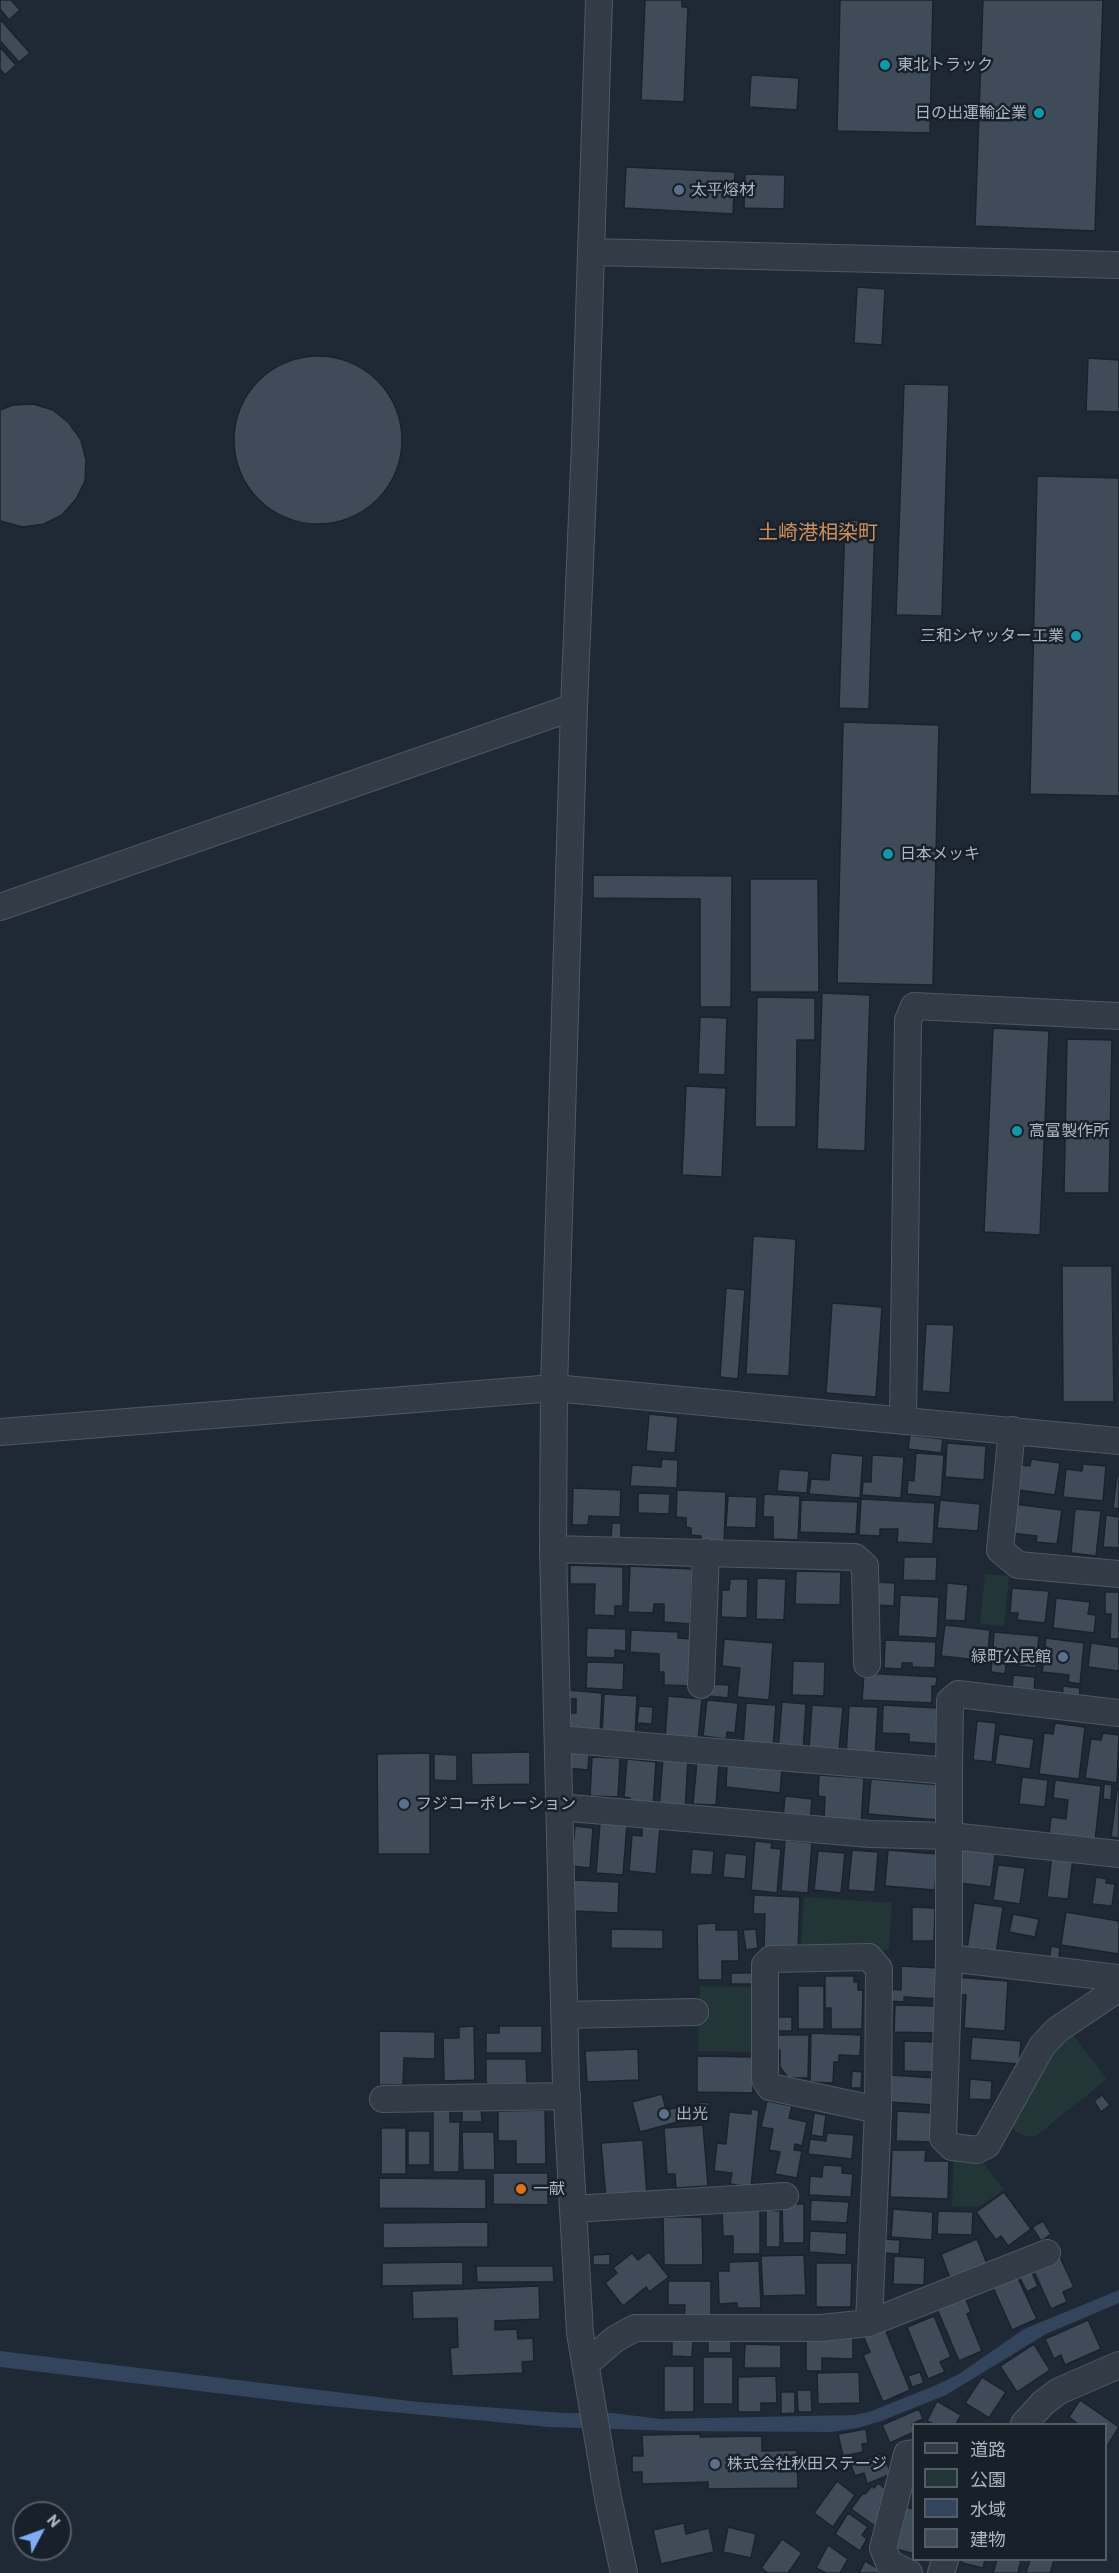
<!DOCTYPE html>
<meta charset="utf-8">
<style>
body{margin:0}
#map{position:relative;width:1119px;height:2573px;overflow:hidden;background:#1f2935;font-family:Barlow,"Noto Sans JP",sans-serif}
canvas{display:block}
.legend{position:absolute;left:912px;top:2423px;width:195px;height:138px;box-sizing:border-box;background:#18202a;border:2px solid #545c67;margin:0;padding:8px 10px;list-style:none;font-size:18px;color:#adb5c3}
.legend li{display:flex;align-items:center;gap:12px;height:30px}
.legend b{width:30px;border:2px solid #545c67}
.north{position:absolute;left:12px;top:2501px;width:60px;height:60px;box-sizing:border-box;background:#18202a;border:2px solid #545c67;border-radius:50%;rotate:49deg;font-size:16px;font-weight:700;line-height:24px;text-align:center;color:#adb5c3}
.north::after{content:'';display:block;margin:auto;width:21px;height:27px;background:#7fadf5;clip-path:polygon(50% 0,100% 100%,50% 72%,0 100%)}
</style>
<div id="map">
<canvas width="1119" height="2573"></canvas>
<ul class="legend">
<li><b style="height:8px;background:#333b46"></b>道路</li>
<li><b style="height:16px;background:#223637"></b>公園</li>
<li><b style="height:16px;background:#33445d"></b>水域</li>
<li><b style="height:16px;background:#404b5a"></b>建物</li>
</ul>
<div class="north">N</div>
</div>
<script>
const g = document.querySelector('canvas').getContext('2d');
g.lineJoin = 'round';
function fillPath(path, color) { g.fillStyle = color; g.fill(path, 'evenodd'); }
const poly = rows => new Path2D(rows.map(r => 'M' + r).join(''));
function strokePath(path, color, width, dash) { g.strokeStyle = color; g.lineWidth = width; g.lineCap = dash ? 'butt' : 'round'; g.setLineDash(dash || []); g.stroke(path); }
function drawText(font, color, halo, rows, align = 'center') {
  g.font = font + ' Barlow,"Noto Sans JP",sans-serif'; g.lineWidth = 5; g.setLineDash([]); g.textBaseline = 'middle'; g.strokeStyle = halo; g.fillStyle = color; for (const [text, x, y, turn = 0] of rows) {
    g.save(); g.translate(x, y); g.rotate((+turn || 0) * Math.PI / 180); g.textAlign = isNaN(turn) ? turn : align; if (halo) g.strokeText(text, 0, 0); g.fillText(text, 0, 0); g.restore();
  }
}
const green = poly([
 [985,1574,1009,1576,1004,1626,980,1624],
 [804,1897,892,1903,889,1950,801,1945],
 [700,1986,755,1987,753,2052,698,2051],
 [1070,2031,1107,2079,1036,2136,1026,2136,1016,2132,1010,2121,1054,2043],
 [954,2153,980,2159,1004,2190,979,2207,952,2206]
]);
const water = poly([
 [1119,2290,1119,2303,1046,2334,946,2395,881,2421,858,2428,831,2432,677,2431,549,2427,307,2404,0,2367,0,2351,418,2402,564,2413,612,2413,661,2419,854,2415,869,2412,934,2386,959,2374,1024,2329]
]);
const building = poly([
 [0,0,11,0,20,10,9,20,0,9,0,0],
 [645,0,682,0,682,7,688,7,684,102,641,100,645,0],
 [840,0,933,0,930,133,837,131,840,0],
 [983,0,1103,0,1095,231,975,226,983,0],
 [0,19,30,53,19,62,0,41,0,19],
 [0,47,16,65,5,75,0,69,0,47],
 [751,75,799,78,797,110,749,107,751,75],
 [626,167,735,172,733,214,624,208,626,167],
 [745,174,785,175,784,209,744,208,745,174],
 [857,287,885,289,882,345,854,343,857,287],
 '234 440a84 84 0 1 1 168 0a84 84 0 1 1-168 0Z',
 [1088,358,1119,360,1119,412,1086,411,1088,358],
 [904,384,949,385,942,616,896,615,904,384],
 [33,404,53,410,69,423,81,440,86,460,85,481,76,499,62,515,44,524,23,527,0,521,0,410,13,405,33,404],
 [1037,476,1119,478,1119,796,1030,794,1037,476],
 [845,520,875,521,869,709,839,708,845,520],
 [843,722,939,725,933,985,837,983,843,722],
 [593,875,732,876,731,1007,700,1007,700,899,593,898,593,875],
 [750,879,818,879,819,992,750,992,750,879],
 [822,993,870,995,865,1151,817,1149,822,993],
 [757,997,815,998,815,1040,797,1040,796,1127,755,1127,757,997],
 [700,1017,727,1018,725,1075,698,1074,700,1017],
 [993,1028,1049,1031,1040,1235,984,1232,993,1028],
 [1067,1039,1112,1040,1109,1193,1064,1193,1067,1039],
 [686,1086,726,1088,722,1177,682,1175,686,1086],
 [753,1236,796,1239,789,1376,746,1374,753,1236],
 [1062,1266,1112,1266,1114,1402,1063,1402,1062,1266],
 [726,1288,745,1290,738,1379,720,1377,726,1288],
 [832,1303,882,1307,876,1397,826,1393,832,1303],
 [926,1324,954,1325,950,1393,922,1391,926,1324],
 [649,1414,678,1417,675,1453,646,1451,649,1414],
 [910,1435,943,1439,941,1453,908,1449,910,1435],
 [947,1443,986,1446,984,1480,945,1477,947,1443],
 [831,1453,863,1456,860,1498,809,1494,811,1479,829,1480,831,1453],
 [916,1453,944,1455,941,1497,907,1494,908,1480,914,1481,916,1453],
 [872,1455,904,1457,901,1498,862,1495,863,1482,871,1482,872,1455],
 [662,1459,678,1460,677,1488,630,1486,632,1465,661,1467,662,1459],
 [1031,1459,1060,1463,1055,1495,1018,1490,1021,1465,1030,1466,1031,1459],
 [1083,1464,1106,1466,1103,1501,1063,1497,1066,1469,1082,1471,1083,1464],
 [779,1469,809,1471,807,1493,777,1491,779,1469],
 [1117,1475,1119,1476,1119,1509,1113,1508,1117,1475],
 [573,1488,621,1490,620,1517,589,1516,588,1525,572,1525,573,1488],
 [677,1490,726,1492,724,1543,701,1542,701,1536,691,1535,691,1528,686,1527,686,1518,676,1517,677,1490],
 [638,1493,670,1494,669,1514,638,1513,638,1493],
 [764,1494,800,1496,798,1540,773,1539,773,1517,763,1517,764,1494],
 [728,1496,757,1497,756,1528,726,1527,728,1496],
 [861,1499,935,1503,933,1544,897,1542,898,1529,880,1529,880,1536,859,1535,861,1499],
 [801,1500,858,1502,856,1534,800,1532,801,1500],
 [940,1500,980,1504,978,1531,937,1528,940,1500],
 [1014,1504,1062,1510,1057,1544,1036,1542,1037,1536,1010,1533,1014,1504],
 [1075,1509,1101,1511,1096,1556,1071,1553,1075,1509],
 [1106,1515,1119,1517,1119,1548,1103,1547,1106,1515],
 [612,1523,621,1523,621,1539,611,1538,612,1523],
 [904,1557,937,1557,936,1581,903,1580,904,1557],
 [570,1565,623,1567,623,1606,615,1606,615,1616,594,1615,595,1584,570,1584,570,1565],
 [630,1566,692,1569,690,1624,664,1622,664,1604,654,1604,653,1613,628,1612,630,1566],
 [796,1571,841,1572,840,1605,795,1604,796,1571],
 [757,1578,786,1579,784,1620,756,1619,757,1578],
 [730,1579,748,1579,747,1618,721,1617,722,1590,729,1590,730,1579],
 [873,1582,895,1583,894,1606,872,1605,873,1582],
 [947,1583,968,1585,965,1621,945,1620,947,1583],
 [1012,1588,1049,1591,1045,1623,1017,1620,1018,1613,1010,1613,1012,1588],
 [1105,1592,1119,1592,1119,1639,1110,1639,1111,1614,1105,1614,1105,1592],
 [900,1595,939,1597,937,1638,898,1636,900,1595],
 [1056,1598,1090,1602,1088,1614,1096,1615,1094,1633,1053,1628,1056,1598],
 [945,1625,990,1630,987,1661,941,1656,945,1625],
 [587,1628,626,1629,626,1651,615,1650,615,1658,586,1657,587,1628],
 [631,1630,678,1632,678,1638,694,1639,692,1686,664,1685,664,1672,659,1672,659,1654,630,1652,631,1630],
 [994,1632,1039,1636,1036,1668,1006,1665,1005,1674,991,1672,994,1632],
 [1046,1638,1084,1643,1080,1684,1068,1682,1069,1675,1042,1672,1046,1638],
 [724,1639,773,1643,769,1700,737,1697,740,1668,722,1666,724,1639],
 [885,1640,936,1642,935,1668,912,1667,912,1663,902,1663,902,1669,884,1668,885,1640],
 [1091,1643,1119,1647,1119,1671,1088,1667,1091,1643],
 [793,1661,825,1662,824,1696,792,1695,793,1661],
 [587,1662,624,1663,623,1690,586,1688,587,1662],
 [864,1673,937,1677,936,1686,932,1686,932,1703,862,1700,864,1673],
 [1013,1675,1035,1677,1034,1694,1012,1692,1013,1675],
 [710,1684,729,1685,728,1698,709,1696,710,1684],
 [1063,1686,1080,1688,1079,1701,1062,1700,1063,1686],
 [567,1690,602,1693,600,1734,567,1733,568,1713,576,1713,576,1699,566,1698,567,1690],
 [604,1694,637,1696,635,1737,602,1735,604,1694],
 [668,1696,702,1699,698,1741,665,1738,668,1696],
 [707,1700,738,1703,735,1733,727,1732,726,1739,703,1736,707,1700],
 [782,1702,806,1704,803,1753,778,1751,782,1702],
 [746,1703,776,1705,773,1750,743,1748,746,1703],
 [812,1705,843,1707,839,1750,809,1748,812,1705],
 [883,1705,939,1708,938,1744,909,1742,909,1734,882,1733,883,1705],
 [639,1706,653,1707,652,1724,637,1723,639,1706],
 [849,1706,878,1707,875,1758,846,1756,849,1706],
 [977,1721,996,1723,992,1762,973,1760,977,1721],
 [1055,1723,1085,1727,1079,1779,1039,1774,1044,1733,1053,1734,1055,1723],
 [1103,1733,1119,1735,1117,1783,1085,1778,1091,1739,1101,1740,1103,1733],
 [999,1734,1034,1739,1030,1769,995,1764,999,1734],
 [530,1752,530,1784,472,1785,471,1753,530,1752],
 [568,1752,589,1753,588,1770,567,1768,568,1752],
 [430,1753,430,1854,378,1854,377,1754,430,1753],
 [434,1754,457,1755,457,1781,434,1780,434,1754],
 [592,1757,620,1758,618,1797,590,1796,592,1757],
 [663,1758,688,1760,685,1811,659,1809,663,1758],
 [627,1759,656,1762,653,1806,629,1804,630,1798,624,1797,627,1759],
 [697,1761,719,1763,716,1805,693,1804,697,1761],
 [727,1765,782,1770,780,1793,726,1787,727,1765],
 [819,1775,864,1778,861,1826,824,1819,825,1797,818,1796,819,1775],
 [1022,1777,1048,1780,1045,1807,1019,1804,1022,1777],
 [871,1779,940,1785,937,1820,868,1814,871,1779],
 [1055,1780,1101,1786,1095,1841,1049,1835,1051,1817,1066,1819,1068,1800,1053,1798,1055,1780],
 [1104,1784,1112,1785,1111,1800,1103,1799,1104,1784],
 [1117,1789,1119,1789,1119,1838,1111,1837,1117,1789],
 [785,1796,812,1799,810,1822,783,1819,785,1796],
 [600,1823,627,1825,623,1875,596,1873,600,1823],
 [642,1825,660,1826,656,1874,629,1871,632,1835,642,1836,642,1825],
 [575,1826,593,1828,590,1868,571,1866,575,1826],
 [785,1840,812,1843,808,1893,781,1891,785,1840],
 [755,1841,772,1843,771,1848,781,1849,777,1893,751,1890,755,1841],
 [963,1846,996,1849,991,1887,959,1883,963,1846],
 [692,1849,714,1851,712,1875,690,1874,692,1849],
 [852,1850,878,1852,875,1892,848,1890,852,1850],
 [888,1850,937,1854,935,1890,885,1886,888,1850],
 [818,1851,845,1853,841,1893,814,1890,818,1851],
 [725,1853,747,1855,745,1879,723,1877,725,1853],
 [1052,1855,1073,1858,1068,1899,1047,1897,1052,1855],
 [998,1865,1025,1868,1020,1904,993,1900,998,1865],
 [1096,1877,1107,1879,1106,1883,1115,1884,1112,1906,1092,1904,1096,1877],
 [574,1880,619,1882,618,1913,572,1911,574,1880],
 [754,1895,800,1897,798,1949,764,1948,765,1914,753,1914,754,1895],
 [974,1903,1003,1907,996,1954,967,1949,974,1903],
 [912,1907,935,1908,934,1941,912,1941,912,1907],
 [1066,1912,1119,1921,1119,1954,1061,1945,1066,1912],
 [1013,1914,1039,1919,1035,1937,1009,1932,1013,1914],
 [716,1923,716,1930,738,1930,739,1961,722,1961,722,1980,698,1980,697,1924,716,1923],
 [611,1929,663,1930,663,1949,611,1948,611,1929],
 [756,1929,758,1948,746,1950,743,1930,756,1929],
 [1051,1946,1060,1948,1058,1964,1049,1963,1051,1946],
 [901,1966,938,1968,938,1999,904,1997,904,2002,889,2001,889,1989,901,1990,901,1966],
 [731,1973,755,1973,755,1984,731,1984,731,1973],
 [825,1976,854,1976,854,1982,858,1982,858,1990,863,1990,862,2029,831,2029,831,2008,825,2008,825,1976],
 [955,1977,1008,1981,1005,2031,964,2028,966,1995,954,1994,955,1977],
 [798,1986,824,1986,824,2029,798,2029,798,1986],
 [895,2005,936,2006,936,2033,894,2032,895,2005],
 [773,2017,792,2017,792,2031,773,2031,773,2017],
 [474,2026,475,2080,444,2081,443,2038,459,2038,459,2027,474,2026],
 [499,2026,542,2026,542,2053,486,2053,486,2033,499,2033,499,2026],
 [379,2031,435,2032,435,2059,404,2058,403,2085,379,2085,379,2031],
 [811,2033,861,2035,860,2056,839,2055,839,2062,834,2062,833,2083,810,2082,811,2033],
 [772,2035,809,2035,808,2078,788,2078,780,2067,780,2050,772,2050,772,2035],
 [972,2037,1021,2041,1019,2064,970,2060,972,2037],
 [904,2041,935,2042,934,2072,904,2071,904,2041],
 [638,2049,639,2080,587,2082,585,2051,638,2049],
 [697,2056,753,2057,753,2093,697,2092,697,2056],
 [486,2059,526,2059,527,2084,486,2084,486,2059],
 [852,2071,862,2072,861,2088,851,2088,852,2071],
 [891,2075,936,2078,935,2105,889,2102,891,2075],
 [970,2079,992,2081,991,2100,969,2099,970,2079],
 [662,2094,666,2110,690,2104,693,2118,640,2132,632,2102,662,2094],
 [1102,2095,1110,2105,1101,2112,1094,2101,1102,2095],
 [767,2101,792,2106,789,2118,807,2122,802,2146,795,2144,794,2150,802,2151,797,2178,775,2174,780,2152,769,2150,773,2129,761,2127,767,2101],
 [698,2102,709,2103,709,2118,697,2117,698,2102],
 [462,2109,481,2109,482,2122,462,2122,462,2109],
 [751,2109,759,2110,751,2187,730,2184,732,2173,714,2171,717,2143,726,2144,729,2112,751,2114,751,2109],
 [433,2110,450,2110,450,2122,460,2122,459,2172,433,2172,433,2110],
 [545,2110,546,2164,516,2164,516,2141,498,2141,498,2111,545,2110],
 [897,2111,934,2113,933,2142,896,2141,897,2111],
 [814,2113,826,2115,823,2137,811,2135,814,2113],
 [703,2125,708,2186,676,2188,675,2174,667,2174,664,2128,703,2125],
 [381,2128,406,2128,406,2174,381,2174,381,2128],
 [408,2131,430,2131,430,2165,408,2165,408,2131],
 [462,2132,494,2132,495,2170,463,2170,462,2132],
 [827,2133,854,2135,852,2159,808,2154,810,2139,826,2141,827,2133],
 [643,2140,647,2196,606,2199,601,2143,643,2140],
 [892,2150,926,2150,925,2161,949,2161,948,2199,890,2197,892,2150],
 [823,2165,842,2166,842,2173,853,2174,851,2197,809,2195,810,2176,822,2177,823,2165],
 [493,2173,548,2173,548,2205,493,2204,493,2173],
 [379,2178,486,2179,486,2209,379,2208,379,2178],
 [1004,2192,1031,2229,1008,2246,1001,2236,996,2240,976,2212,1004,2192],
 [811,2200,849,2202,847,2223,810,2221,811,2200],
 [782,2204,804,2204,804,2243,783,2243,782,2204],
 [893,2209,933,2212,932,2240,891,2237,893,2209],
 [760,2210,760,2254,733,2254,733,2236,723,2236,722,2211,760,2210],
 [766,2210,780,2211,780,2247,766,2247,766,2210],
 [938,2211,973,2212,972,2235,937,2234,938,2211],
 [663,2217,702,2217,703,2265,664,2265,663,2217],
 [1043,2221,1051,2234,1041,2241,1032,2227,1043,2221],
 [488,2222,488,2247,383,2248,383,2223,488,2222],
 [810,2231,847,2233,846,2255,809,2252,810,2231],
 [883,2239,900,2240,899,2254,882,2253,883,2239],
 [977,2239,988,2266,951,2281,941,2254,977,2239],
 [649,2252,669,2277,649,2292,646,2287,623,2306,605,2283,617,2273,613,2268,632,2253,638,2260,649,2252],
 [610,2254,610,2265,593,2265,593,2255,610,2254],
 [804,2255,806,2295,763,2296,761,2256,804,2255],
 [1059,2255,1074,2287,1063,2292,1067,2302,1051,2309,1032,2267,1059,2255],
 [894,2256,925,2258,924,2285,893,2284,894,2256],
 [759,2261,761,2308,737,2308,737,2303,719,2304,718,2271,729,2271,729,2262,759,2261],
 [463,2262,463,2285,382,2286,382,2263,463,2262],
 [816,2263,852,2263,851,2307,816,2307,816,2263],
 [476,2266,553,2266,554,2282,477,2282,476,2266],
 [1030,2268,1038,2286,1027,2292,1018,2274,1030,2268],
 [1016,2274,1037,2319,1012,2330,992,2285,1016,2274],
 [668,2281,711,2281,711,2318,684,2319,685,2305,668,2305,668,2281],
 [539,2286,540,2319,495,2321,495,2330,517,2329,518,2339,533,2338,534,2361,522,2362,523,2373,452,2376,450,2348,458,2347,457,2318,413,2319,412,2291,539,2286],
 [965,2297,971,2312,967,2314,982,2351,959,2361,937,2309,965,2297],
 [934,2316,951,2357,940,2362,945,2372,928,2379,907,2327,934,2316],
 [1088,2320,1101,2349,1065,2365,1061,2355,1054,2359,1045,2339,1088,2320],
 [883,2324,910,2390,883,2402,863,2355,870,2352,862,2333,883,2324],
 [708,2332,731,2332,731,2353,708,2353,708,2332],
 [806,2335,853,2335,853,2359,822,2358,822,2371,806,2371,806,2335],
 [672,2338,693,2339,692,2357,672,2356,672,2338],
 [745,2344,781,2345,781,2368,744,2368,745,2344],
 [1034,2344,1050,2370,1017,2392,1000,2366,1034,2344],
 [703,2357,733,2357,733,2404,703,2404,703,2357],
 [664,2366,694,2366,694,2412,664,2412,664,2366],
 [859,2372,860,2403,818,2404,817,2373,859,2372],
 [920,2372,924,2383,912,2387,908,2376,920,2372],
 [776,2376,777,2403,761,2403,761,2412,738,2412,738,2377,776,2376],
 [982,2377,1006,2392,989,2418,965,2403,982,2377],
 [797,2390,811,2390,812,2412,798,2412,797,2390],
 [781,2392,795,2392,795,2413,781,2414,781,2392],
 [1080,2400,1119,2427,1106,2448,1106,2424,1078,2424,1069,2417,1080,2400],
 [937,2401,961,2415,956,2424,934,2424,927,2421,937,2401],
 [919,2409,923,2419,912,2424,914,2432,890,2443,882,2425,919,2409],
 [866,2429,868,2443,862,2444,863,2452,843,2456,838,2434,866,2429],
 [700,2434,700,2437,762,2436,762,2451,797,2450,798,2488,708,2489,708,2482,642,2484,642,2472,632,2472,632,2456,643,2456,642,2435,700,2434],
 [883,2453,891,2474,867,2484,864,2473,855,2476,851,2465,883,2453],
 [837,2481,855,2495,833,2527,814,2513,837,2481],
 [878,2483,889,2492,880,2505,887,2510,875,2526,851,2509,863,2493,865,2494,872,2486,874,2488,878,2483],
 [901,2506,914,2509,914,2554,889,2547,901,2506],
 [848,2513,868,2527,862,2535,867,2539,860,2551,835,2534,848,2513],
 [684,2523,686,2534,709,2528,714,2552,661,2564,653,2530,684,2523],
 [728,2527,756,2534,751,2558,723,2552,728,2527],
 [782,2539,802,2553,788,2573,768,2573,761,2568,782,2539],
 [828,2545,848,2559,840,2573,826,2573,816,2568,828,2545],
 [962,2560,985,2560,983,2568,962,2563,962,2560],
 [997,2560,1021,2560,1018,2573,993,2573,997,2560],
 [1030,2560,1054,2560,1050,2573,1026,2573,1030,2560],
 [865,2561,879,2569,878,2571,882,2573,859,2573,865,2561]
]);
const minor = poly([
 [599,0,585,443,574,707,554,1388,553,1549,566,2085,580,2333,608,2498,624,2573],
 [592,252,1119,265],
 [0,907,574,707],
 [903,1421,908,1020,914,1006,1119,1016],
 [1012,1430,1000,1550,1018,1565,1119,1574],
 [0,1432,554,1388,1119,1441],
 [553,1549,855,1557,865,1566,867,1664],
 [701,1685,706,1552],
 [558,1739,949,1771,949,1958,943,2138,952,2147,977,2150,987,2145,1042,2046,1057,2030,1119,1988],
 [949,1771,950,1701,958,1694,1119,1713],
 [559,1807,870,1834,951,1836,1119,1854],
 [949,1958,1119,1978],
 [565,2015,695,2012],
 [383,2099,567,2096],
 [573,2209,785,2196],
 [869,2323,1047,2253],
 [586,2364,615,2339,635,2328,821,2328,869,2323,878,2110,879,1969,869,1957,771,1959,765,1965,765,2079,770,2087,878,2110],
 [1024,2424,1043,2403,1059,2391,1119,2365],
 [909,2573,889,2563,883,2548,907,2454,914,2453],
 [941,2573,945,2560]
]);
const markers = [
 [885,65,6,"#0f9aa8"],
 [1039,113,6,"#0f9aa8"],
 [679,190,6,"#5c6f8a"],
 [1076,636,6,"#0f9aa8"],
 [888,854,6,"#0f9aa8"],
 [1017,1131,6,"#0f9aa8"],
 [1063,1657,6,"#5c6f8a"],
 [404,1804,6,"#5c6f8a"],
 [664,2114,6,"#5c6f8a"],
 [521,2189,6,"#e8710a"],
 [715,2464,6,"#5c6f8a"]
];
const poiNames = [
 ["東北トラック",897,65],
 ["日の出運輸企業",1027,113,"right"],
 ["太平熔材",691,190],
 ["三和シヤッター工業",1064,636,"right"],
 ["日本メッキ",900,854],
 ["高富製作所",1029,1131],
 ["緑町公民館",1051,1657,"right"],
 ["フジコーポレーション",416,1804],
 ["出光",676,2114],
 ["一献",533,2189],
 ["株式会社秋田ステージ",727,2464]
];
const quarterNames = [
 ["土崎港相染町",818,532]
];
fillPath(green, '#223637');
fillPath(water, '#33445d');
fillPath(building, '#404b5a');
strokePath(building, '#1a222c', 1.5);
strokePath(minor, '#505864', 28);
strokePath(minor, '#333b46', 26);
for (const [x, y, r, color] of markers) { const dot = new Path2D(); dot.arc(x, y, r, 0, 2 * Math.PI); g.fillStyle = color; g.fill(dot); strokePath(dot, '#18202a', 2); }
drawText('16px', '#adb5c3', '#18202a', poiNames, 'left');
drawText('20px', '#d08e5b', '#18202a', quarterNames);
</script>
